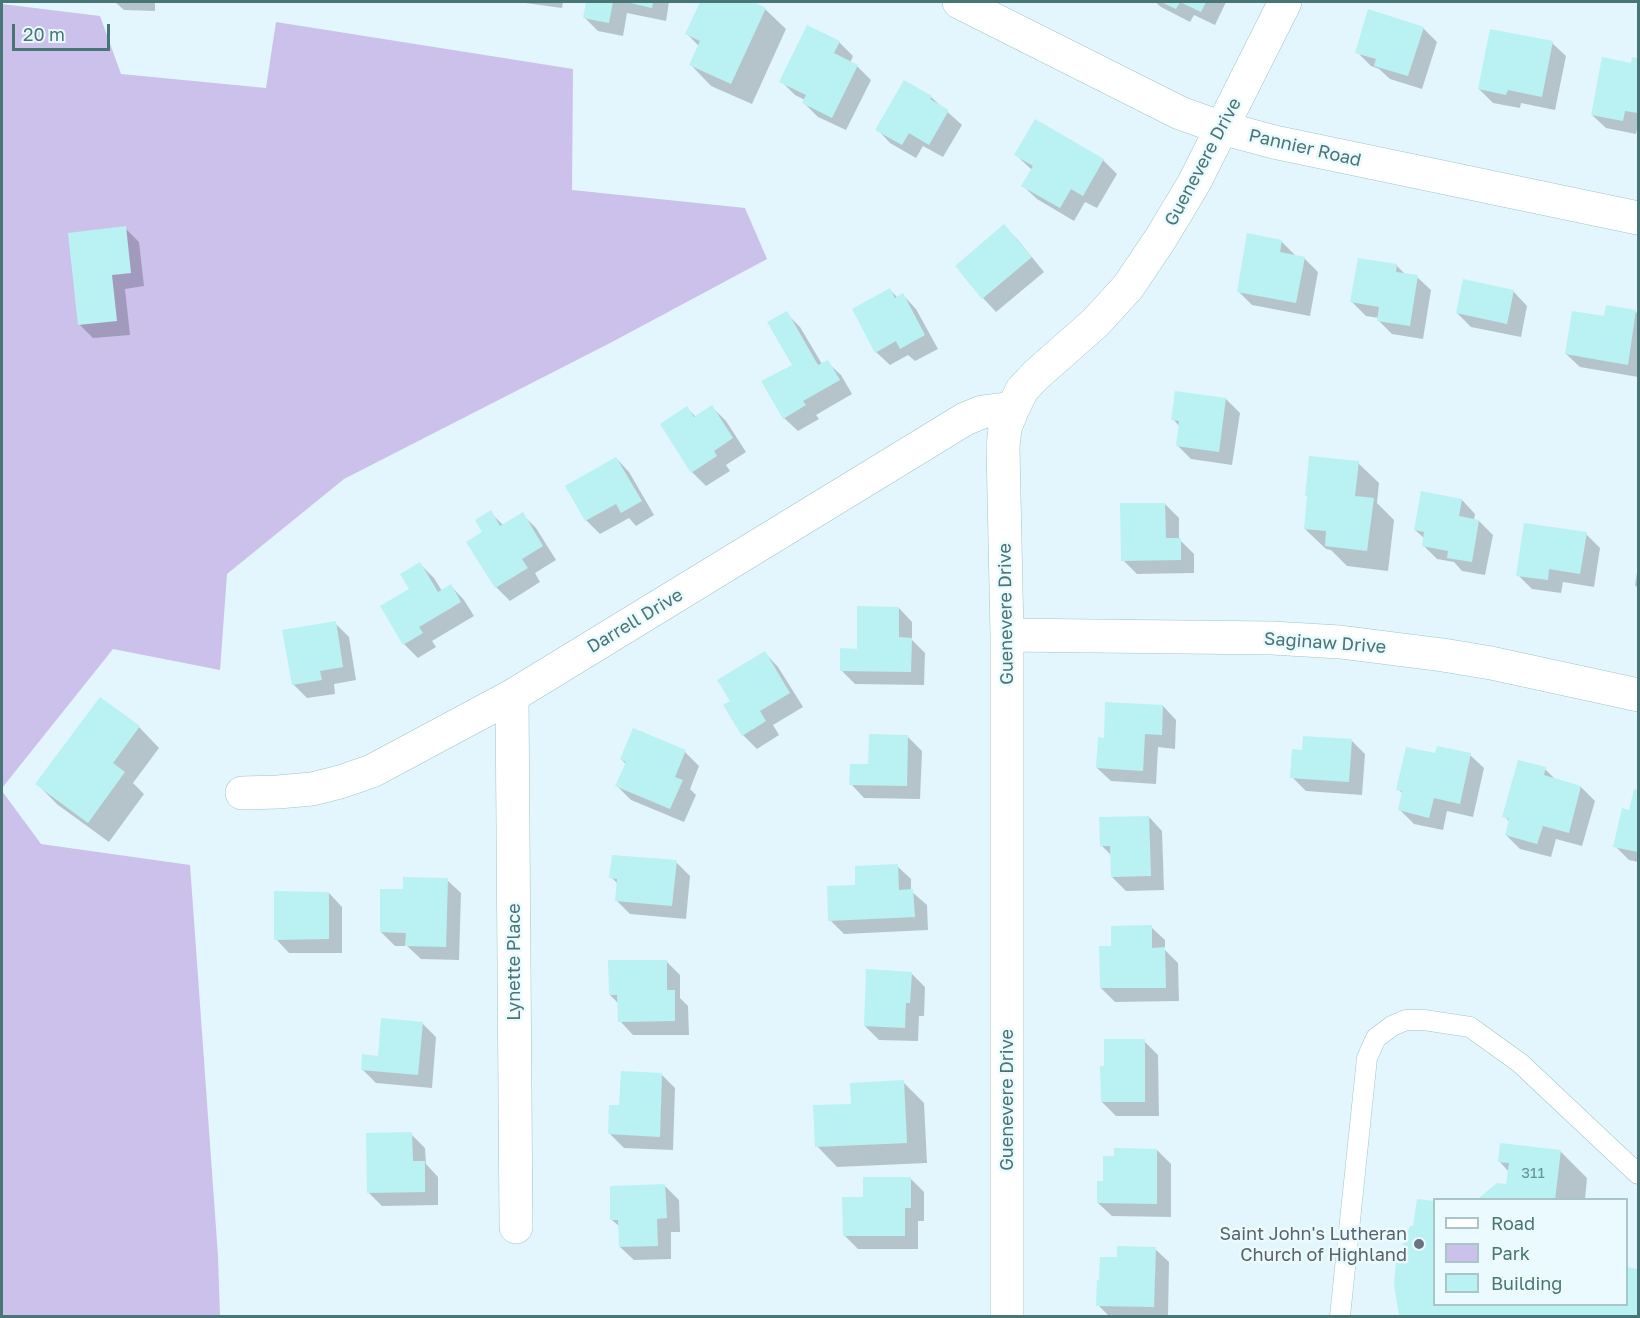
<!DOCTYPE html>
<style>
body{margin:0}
#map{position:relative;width:1640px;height:1318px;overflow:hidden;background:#e3f6fd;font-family:"Golos Text",sans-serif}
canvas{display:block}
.frame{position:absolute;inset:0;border:3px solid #487575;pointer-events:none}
.legend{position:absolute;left:1433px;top:1198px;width:195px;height:108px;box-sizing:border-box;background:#eafaff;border:2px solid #a9c5c8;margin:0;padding:8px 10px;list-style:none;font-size:18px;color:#487575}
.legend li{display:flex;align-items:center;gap:12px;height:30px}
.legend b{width:30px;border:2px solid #a9c5c8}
.scale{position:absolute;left:12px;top:24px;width:98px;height:27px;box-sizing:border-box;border:3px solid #487575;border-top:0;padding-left:8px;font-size:18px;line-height:21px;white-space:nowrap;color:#487575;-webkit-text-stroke:4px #eafaff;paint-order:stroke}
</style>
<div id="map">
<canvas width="1640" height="1318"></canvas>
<div class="frame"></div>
<ul class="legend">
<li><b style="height:8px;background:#fff"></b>Road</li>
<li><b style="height:16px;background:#cbc1eb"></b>Park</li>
<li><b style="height:16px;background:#baf1f3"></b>Building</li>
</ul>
<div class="scale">20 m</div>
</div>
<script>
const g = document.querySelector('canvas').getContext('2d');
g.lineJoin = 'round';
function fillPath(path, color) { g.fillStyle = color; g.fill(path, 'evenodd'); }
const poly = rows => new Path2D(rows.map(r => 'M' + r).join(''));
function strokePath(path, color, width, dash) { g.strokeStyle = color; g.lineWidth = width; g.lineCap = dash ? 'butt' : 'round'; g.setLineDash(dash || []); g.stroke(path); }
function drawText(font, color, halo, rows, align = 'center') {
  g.font = font + ' "Golos Text",sans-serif'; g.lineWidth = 5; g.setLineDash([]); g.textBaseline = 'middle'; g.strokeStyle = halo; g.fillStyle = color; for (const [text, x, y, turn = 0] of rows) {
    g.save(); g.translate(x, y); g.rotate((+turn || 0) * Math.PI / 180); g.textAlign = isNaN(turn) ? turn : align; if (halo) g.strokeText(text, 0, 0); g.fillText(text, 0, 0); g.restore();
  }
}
const green = poly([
 [2,4,100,16,121,74,266,88,276,22,573,69,572,190,745,208,767,259,612,342,344,479,227,574,220,670,113,649,2,788],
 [2,791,41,844,190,865,218,1256,220,1316,2,1316]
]);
const shadow = poly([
 [115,2,155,2,155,11,124,10],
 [518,2,563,2,562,8],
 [587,2,669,2,666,21,627,13,623,36,598,31,584,17],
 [701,2,749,2,765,9,786,29,752,104,711,86,691,65,699,46,687,34],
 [1155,2,1226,2,1215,25,1194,15,1190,22,1161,7],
 [808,27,839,42,853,56,850,63,857,66,871,80,846,130,818,117,804,103,805,100,795,95,781,81],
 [1423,28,1437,42,1422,89,1390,79,1379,69,1371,66,1357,52],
 [1552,43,1566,56,1555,110,1521,103,1520,108,1493,103,1479,89],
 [1633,59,1638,60,1638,124,1636,134,1606,128,1592,115,1632,65],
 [904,82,931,97,962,125,943,157,923,146,916,158,890,143,877,129],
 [1036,121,1103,160,1117,174,1097,208,1085,202,1074,221,1037,199,1023,186,1032,170,1016,155],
 [1004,226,1018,240,1044,272,996,312,983,298],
 [125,228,139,242,144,286,125,289,130,335,93,338,80,325],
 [1281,241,1295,255,1295,256,1304,258,1318,272,1310,316,1252,305,1239,292],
 [1396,265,1406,275,1417,277,1431,290,1423,339,1392,334,1378,320,1379,318,1366,316,1352,302],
 [890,290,898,298,903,295,916,309,938,349,915,361,908,355,890,365,876,352],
 [1514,292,1527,306,1521,337,1471,327,1457,313],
 [1636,312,1638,315,1638,377,1580,367,1566,354,1606,318],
 [786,313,800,327,822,364,827,362,841,375,852,394,816,415,819,419,798,431,784,418,794,365],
 [1226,399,1240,413,1232,465,1191,459,1177,445,1180,427,1173,419],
 [712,407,726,421,746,452,726,465,730,471,706,486,692,472,687,408,696,417],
 [616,458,629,472,654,515,636,526,629,518,600,534,586,520],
 [1358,463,1379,483,1377,503,1394,520,1388,571,1347,566,1331,550,1326,549,1305,529],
 [1462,500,1475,514,1474,520,1479,521,1493,535,1485,575,1462,571,1454,562,1437,559,1423,545,1425,539,1415,530],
 [1165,504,1179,518,1179,539,1194,554,1194,573,1137,574,1123,560],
 [490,512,503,525,522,514,536,528,556,560,535,573,540,582,510,601,496,587,484,533],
 [1586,534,1600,548,1594,587,1563,582,1561,593,1532,589,1518,575],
 [420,564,434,578,442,591,451,586,464,600,474,616,432,641,436,647,418,658,404,644,411,590],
 [1638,566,1638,589,1635,585],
 [899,608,912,622,912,640,925,653,924,685,855,684,841,670],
 [335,623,349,637,356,680,334,684,335,694,307,698,293,684],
 [765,653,778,667,803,707,773,725,779,735,757,749,743,735,732,701],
 [1163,706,1176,720,1175,749,1158,747,1156,784,1111,781,1097,768,1105,739],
 [139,727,159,748,133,783,144,794,109,842,58,805,37,784],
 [633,730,685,752,699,766,690,789,696,795,684,822,631,800,617,786,626,764,621,759],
 [908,737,922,751,920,799,864,798,851,784,869,766],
 [1351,740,1365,754,1362,795,1306,791,1292,777],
 [1436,755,1470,755,1484,768,1473,817,1447,811,1443,830,1414,824,1400,810,1403,794,1398,789],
 [1545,769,1557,781,1581,787,1595,801,1582,846,1556,839,1551,857,1520,849,1506,835,1510,822,1504,816],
 [1635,791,1638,791,1638,862,1629,860,1615,846,1630,812],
 [1149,817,1162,831,1164,890,1126,891,1112,877,1112,856,1101,845],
 [676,862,690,876,686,919,630,914,616,900,618,884,611,877],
 [897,866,911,879,911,891,927,905,928,930,844,934,830,920,857,886],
 [447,880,461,893,459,960,421,959,407,946,395,946,381,932,404,891],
 [329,893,342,907,342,953,289,953,276,939],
 [1151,927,1165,940,1165,950,1178,963,1179,1001,1115,1002,1101,988,1113,948],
 [666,961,680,975,680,998,688,1006,689,1035,633,1035,620,1021,619,1004,610,995],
 [911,973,925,987,924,1016,919,1016,918,1041,879,1040,865,1026],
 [422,1023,436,1037,432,1088,376,1083,362,1069],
 [1144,1041,1158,1055,1159,1116,1116,1116,1102,1102],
 [661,1074,675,1088,673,1150,624,1148,610,1134,621,1106],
 [903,1082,924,1103,927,1163,837,1167,817,1146,852,1105],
 [411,1134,425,1148,426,1164,438,1177,438,1205,382,1206,368,1192],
 [1157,1150,1171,1164,1171,1217,1112,1216,1098,1203,1105,1182],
 [1560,1151,1587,1178,1585,1200,1481,1200,1508,1186,1509,1172,1499,1161],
 [910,1178,924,1192,924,1221,918,1221,918,1249,858,1249,844,1235,865,1199],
 [665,1186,679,1200,680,1232,671,1232,671,1259,634,1260,620,1247,620,1227,612,1220],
 [1418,1201,1434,1203,1434,1304,1626,1304,1626,1269,1638,1270,1638,1316,1401,1316,1395,1285,1414,1228],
 [1155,1249,1169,1262,1168,1316,1109,1316,1098,1305,1119,1259]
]);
const building = poly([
 [586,2,613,2,609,23,583,18],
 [626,2,653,2,652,8],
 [700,2,753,2,766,8,731,84,689,65,700,41,685,34],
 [1161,2,1206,2,1201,12,1180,2,1176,9],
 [1368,9,1424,27,1408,76,1374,66,1376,59,1355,53],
 [807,25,840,41,834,53,858,65,832,118,802,103,806,95,779,82],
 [1490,29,1553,41,1542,97,1508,90,1506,95,1478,89],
 [1602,57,1631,63,1632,57,1638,58,1638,113,1625,111,1623,121,1591,115],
 [904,80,932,96,930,99,949,110,929,145,909,133,902,145,875,130],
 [1035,119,1104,159,1083,196,1071,189,1060,208,1021,186,1033,166,1014,155],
 [1004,224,1032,257,982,299,955,266],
 [126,226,131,273,112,275,117,321,78,325,68,233],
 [1247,233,1282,240,1280,252,1305,257,1296,303,1237,292],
 [1358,258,1397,264,1396,272,1418,275,1410,326,1377,321,1379,307,1350,302],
 [1463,279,1514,290,1507,324,1456,313],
 [890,288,895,298,903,293,925,335,900,349,896,341,875,353,852,309],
 [1606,305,1636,310,1628,365,1565,354,1572,311,1604,316],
 [787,311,818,365,828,360,840,380,803,401,806,405,783,419,761,381,792,365,767,322],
 [1175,391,1226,398,1219,452,1176,446,1179,421,1171,420],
 [712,405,733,438,714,451,717,456,691,473,660,424,687,406,694,417],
 [1309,456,1359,461,1355,496,1374,498,1367,551,1325,546,1326,531,1304,529,1307,496,1305,496],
 [616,457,642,501,621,513,616,504,585,521,565,486],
 [1421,491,1462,499,1459,516,1479,520,1472,562,1447,558,1448,551,1422,546,1424,532,1414,530],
 [1120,503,1165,503,1166,538,1181,538,1181,560,1121,561],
 [491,510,500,526,523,512,543,546,522,559,528,568,495,588,466,542,482,532,475,520],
 [1524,523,1587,532,1580,574,1549,569,1548,580,1516,576],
 [420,562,438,592,451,584,461,602,419,627,423,633,403,645,380,606,409,589,400,574],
 [857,606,899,607,899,637,912,638,911,672,840,671,840,648,857,649],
 [336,621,343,667,320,671,322,680,292,685,282,630],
 [765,651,790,693,760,711,766,721,742,736,723,705,730,701,717,680],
 [100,697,140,726,113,763,125,772,88,823,35,784],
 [1105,702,1163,705,1162,735,1145,734,1143,771,1096,768,1098,737,1104,738],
 [633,728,686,750,675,777,683,780,670,809,615,786,626,762,620,759],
 [869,734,908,735,907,786,849,785,850,764,868,764],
 [1303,736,1352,739,1349,782,1290,778,1292,749,1302,750],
 [1437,746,1471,753,1460,804,1434,798,1429,818,1398,810,1402,791,1396,790,1406,747,1435,753],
 [1518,760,1546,767,1544,775,1581,786,1569,833,1543,826,1537,844,1505,835,1509,819,1502,817],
 [1634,789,1638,790,1638,852,1613,847,1622,808,1629,810],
 [1149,816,1151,876,1111,877,1110,846,1100,846,1099,817],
 [612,855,677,860,672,906,615,901,617,879,609,878],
 [898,864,899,890,913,889,915,917,828,921,827,886,855,885,855,866],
 [403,877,448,878,446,947,405,946,406,933,380,932,380,889,403,889],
 [274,891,329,892,329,939,274,940],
 [1152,925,1152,948,1165,947,1166,988,1100,988,1099,946,1111,946,1111,926],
 [608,960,667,960,667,990,675,990,675,1021,618,1022,617,995,609,995],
 [866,969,912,972,910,1003,906,1003,905,1028,864,1026],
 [381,1018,423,1022,418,1075,361,1070,362,1054,378,1056],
 [1104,1039,1145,1039,1145,1102,1101,1102,1100,1066,1104,1066],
 [621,1071,662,1073,660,1137,608,1134,609,1105,619,1105],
 [904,1080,907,1143,815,1147,813,1105,851,1104,850,1083],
 [412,1132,413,1161,425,1161,425,1192,367,1193,366,1133],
 [1500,1143,1561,1150,1555,1200,1480,1200,1480,1197,1497,1183,1506,1184,1509,1163,1498,1162],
 [1114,1148,1157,1149,1157,1204,1097,1203,1097,1181,1103,1181,1103,1156,1114,1156],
 [863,1177,911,1177,911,1208,905,1208,905,1236,843,1236,842,1197,863,1197],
 [665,1184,667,1218,657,1219,658,1246,619,1247,618,1220,610,1220,610,1186],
 [1417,1199,1434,1201,1434,1304,1626,1304,1626,1267,1638,1269,1638,1316,1399,1316,1394,1285,1396,1262,1410,1226,1413,1226],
 [1117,1246,1156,1247,1154,1307,1096,1306,1097,1280,1099,1280,1100,1257,1117,1257]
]);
const lane = poly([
 [1340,1316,1367,1058,1376,1038,1392,1026,1406,1020,1424,1020,1470,1027,1520,1063,1638,1174]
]);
const street = poly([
 [959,2,1180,113,1222,128,1274,142,1638,218],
 [1007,635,1272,638,1340,642,1443,655,1491,663,1638,695],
 [512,696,516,1227],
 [242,793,278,792,312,789,340,782,372,771,512,696,965,419,982,412,1013,408],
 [1007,1316,1007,635,1003,447,1005,428,1013,408,1022,390,1036,375,1095,323,1128,287,1161,238,1194,183,1285,2]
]);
const markers = [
 [1419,1244,6,"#6b7280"]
];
const numberNames = [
 ["311",1533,1173]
];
const streetNames = [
 ["Pannier Road",1305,148,13],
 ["Guenevere Drive",1203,162,-62],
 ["Guenevere Drive",1006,614,-91],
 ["Darrell Drive",635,621,-31],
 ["Saginaw Drive",1325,643,4],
 ["Lynette Place",514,962,-90],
 ["Guenevere Drive",1007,1100,-90]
];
const worshipNames = [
 ["Saint John's Lutheran",1407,1234],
 ["Church of Highland",1407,1255]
];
fillPath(green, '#cbc1eb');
fillPath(shadow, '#0003');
fillPath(building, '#baf1f3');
strokePath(lane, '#a1c4c7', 21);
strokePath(street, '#a1c4c7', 34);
strokePath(lane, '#fff', 20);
strokePath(street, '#fff', 33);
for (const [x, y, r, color] of markers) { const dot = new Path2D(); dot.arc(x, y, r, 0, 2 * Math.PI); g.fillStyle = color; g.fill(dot); strokePath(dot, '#eafaff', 2); }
drawText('15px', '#649494', null, numberNames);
drawText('18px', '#487575', '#eafaff', streetNames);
drawText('18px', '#5b616d', '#eafaff', worshipNames, 'right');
</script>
